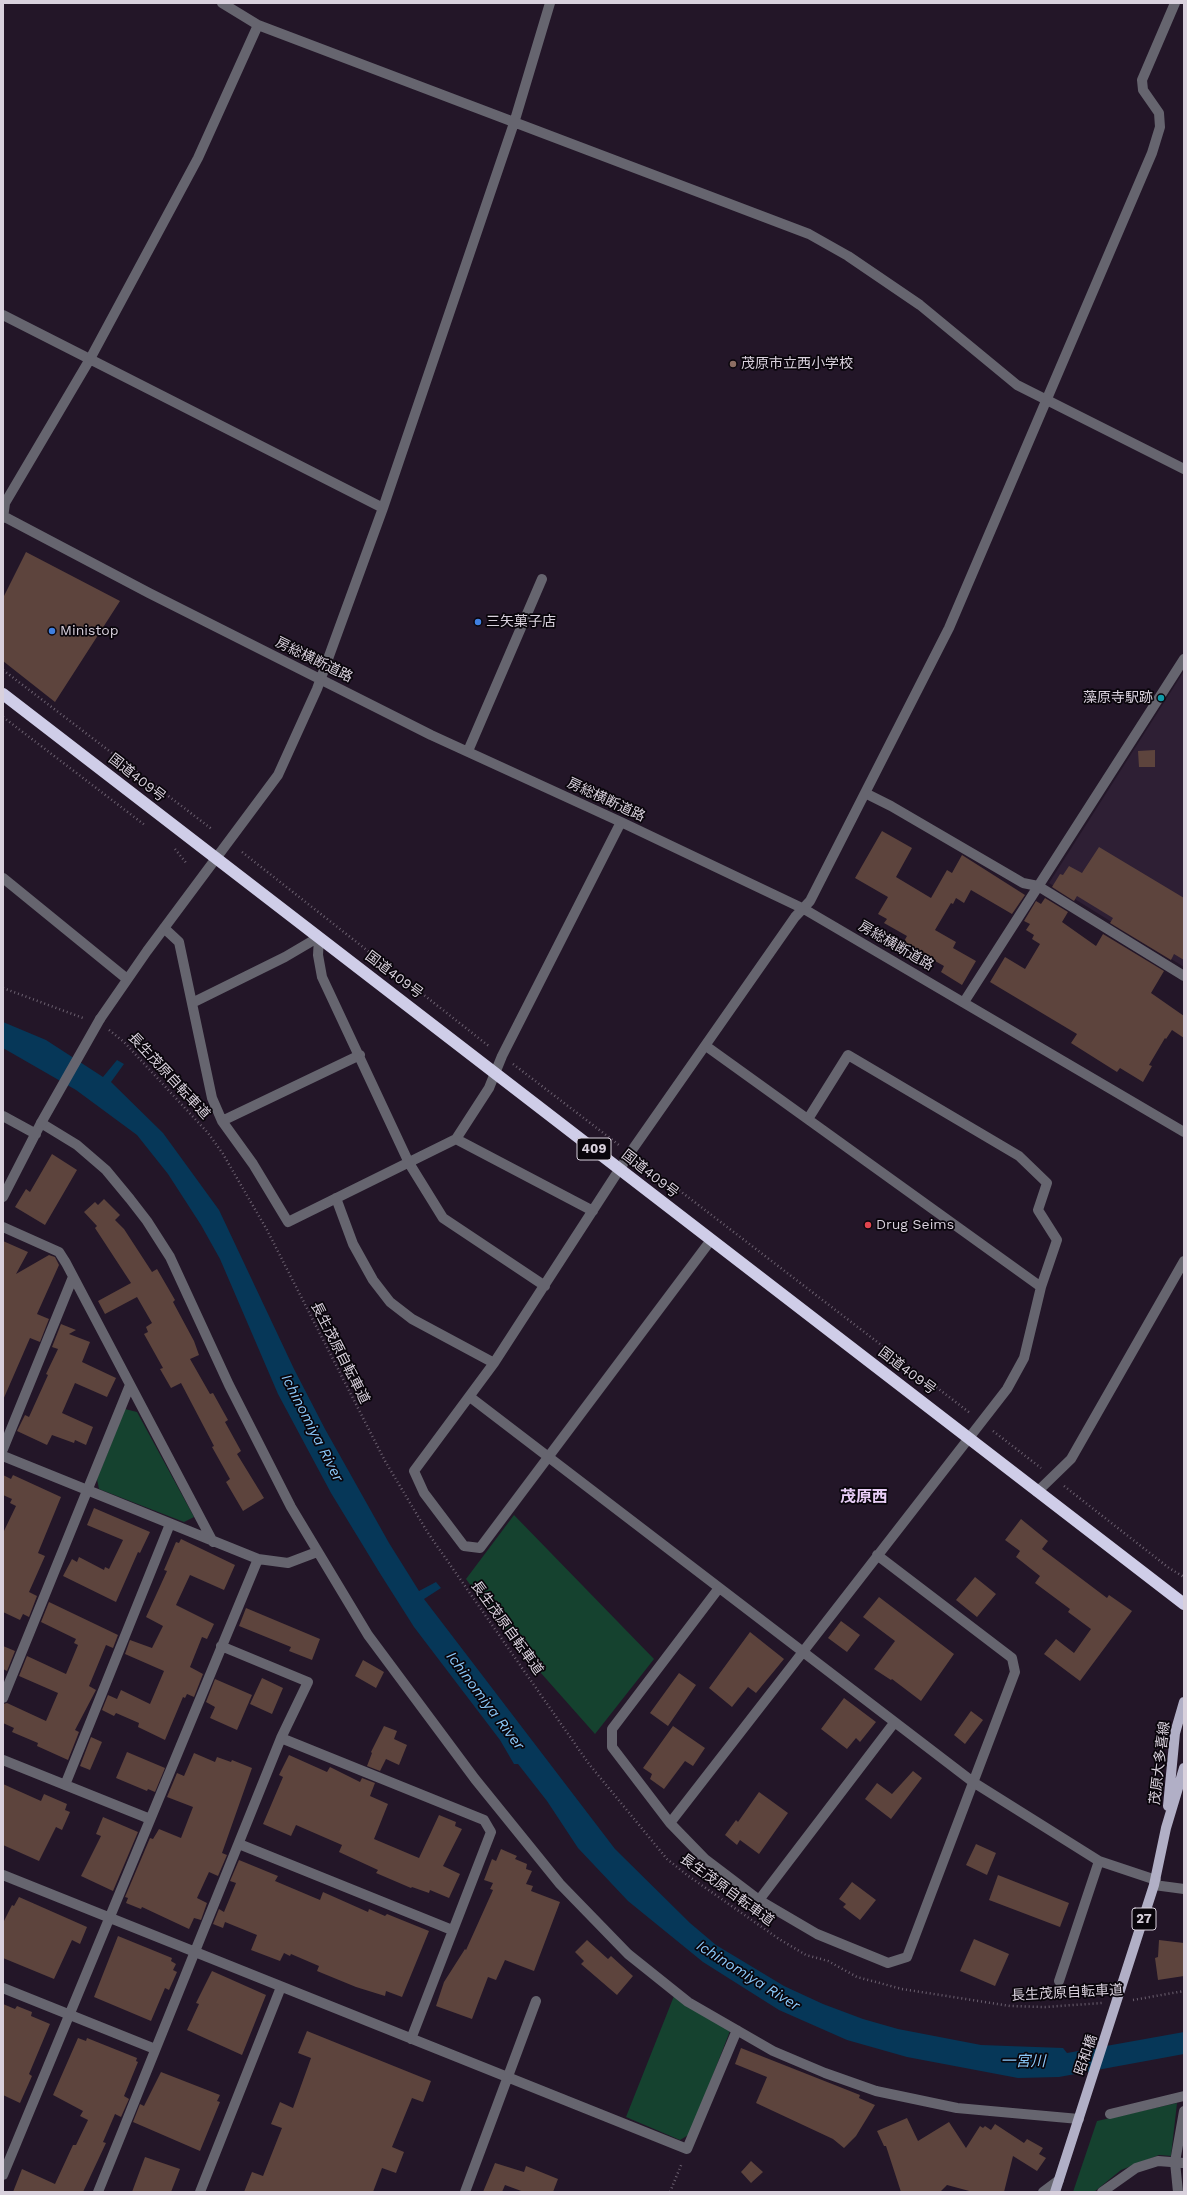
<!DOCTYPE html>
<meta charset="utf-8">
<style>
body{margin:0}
#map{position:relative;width:1187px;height:2195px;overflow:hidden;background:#231628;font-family:"Work Sans",sans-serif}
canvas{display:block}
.frame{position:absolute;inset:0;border:4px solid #d9d1dd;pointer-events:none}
</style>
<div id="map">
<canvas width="1187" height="2195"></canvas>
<div class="frame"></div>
</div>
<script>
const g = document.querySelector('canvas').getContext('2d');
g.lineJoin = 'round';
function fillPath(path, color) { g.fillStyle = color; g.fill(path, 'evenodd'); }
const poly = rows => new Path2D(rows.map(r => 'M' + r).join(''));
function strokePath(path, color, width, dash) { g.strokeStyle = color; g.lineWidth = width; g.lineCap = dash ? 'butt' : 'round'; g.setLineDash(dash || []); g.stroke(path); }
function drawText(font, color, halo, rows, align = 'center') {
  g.font = font + ' "Work Sans","Noto Sans JP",sans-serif'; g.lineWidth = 3.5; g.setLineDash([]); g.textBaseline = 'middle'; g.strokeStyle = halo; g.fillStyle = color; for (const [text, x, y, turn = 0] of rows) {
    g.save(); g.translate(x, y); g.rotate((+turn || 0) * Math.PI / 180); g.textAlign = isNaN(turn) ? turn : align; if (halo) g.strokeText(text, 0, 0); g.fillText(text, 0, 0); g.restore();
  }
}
const built = poly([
 [1184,671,1184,967,1049,883]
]);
const green = poly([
 [125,1409,137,1412,194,1517,184,1522,99,1489,97,1479],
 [514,1515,654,1659,595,1734,509,1637,466,1579],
 [674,1996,730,2031,690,2134,680,2140,626,2117],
 [1177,2103,1171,2156,1159,2155,1121,2170,1094,2192,1073,2192,1097,2121]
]);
const water = poly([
 [3,1022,46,1040,103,1077,117,1060,124,1064,111,1082,163,1133,219,1210,294,1369,325,1429,389,1543,419,1591,436,1582,441,1588,424,1599,615,1849,690,1923,716,1945,784,1986,823,2004,863,2019,898,2029,981,2045,1063,2048,1067,2053,1184,2032,1184,2054,1059,2077,1018,2078,907,2057,847,2040,779,2010,703,1962,628,1901,578,1848,547,1801,518,1764,514,1764,500,1740,414,1627,381,1575,331,1493,278,1394,220,1259,201,1225,168,1174,137,1135,76,1090,3,1048]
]);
const building = poly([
 [26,552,120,601,55,702,3,661,3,598],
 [1155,750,1155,767,1139,767,1138,751],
 [882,831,912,848,896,877,931,898,947,870,952,873,962,855,1025,895,1012,914,971,890,964,903,956,898,953,904,951,903,935,930,956,942,953,948,976,961,962,985,941,972,944,966,903,943,907,936,884,923,887,919,878,914,888,897,855,878],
 [1099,847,1184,898,1184,960,1174,954,1171,960,1110,923,1113,918,1077,896,1074,901,1052,887,1060,874,1063,875,1069,866,1082,873],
 [1045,898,1068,912,1062,922,1096,946,1103,934,1164,971,1151,993,1184,1016,1184,1038,1172,1030,1166,1039,1165,1038,1149,1065,1152,1066,1143,1082,1120,1068,1117,1072,1071,1043,1077,1034,990,982,1005,957,1025,969,1040,944,1032,939,1034,935,1026,930,1030,924,1024,921,1036,901,1041,904],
 [52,1154,77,1170,45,1225,15,1207,26,1189,30,1192],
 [104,1199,120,1215,115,1220,124,1229,152,1272,157,1269,175,1300,173,1302,194,1341,199,1355,190,1359,210,1394,213,1393,228,1420,225,1422,241,1451,237,1454,264,1498,243,1511,226,1482,230,1479,212,1447,214,1446,181,1383,171,1388,160,1369,163,1368,144,1334,148,1332,146,1327,152,1323,137,1297,105,1314,98,1301,131,1283,95,1228,97,1226,84,1212,95,1202,98,1205],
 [3,1241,28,1252,16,1274,49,1255,55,1257,59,1265,37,1314,49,1319,40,1342,30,1338,3,1400],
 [61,1324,76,1330,69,1334,90,1342,82,1362,116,1378,107,1397,75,1383,62,1413,93,1427,86,1445,75,1440,74,1443,52,1435,47,1445,17,1431,25,1415,29,1417,48,1375,46,1374,58,1349,52,1347],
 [3,1475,11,1479,13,1475,61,1497,38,1553,45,1556,29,1592,37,1596,29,1617,23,1614,20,1620,3,1612,3,1533,16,1506,10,1503,12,1499,3,1495],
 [94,1508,150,1532,140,1553,138,1552,116,1602,63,1576,72,1559,77,1562,79,1557,104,1570,105,1567,109,1569,123,1540,87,1525],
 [1021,1519,1048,1541,1042,1549,1107,1598,1109,1595,1132,1611,1080,1681,1044,1654,1056,1639,1074,1653,1091,1629,1068,1612,1070,1609,1035,1583,1040,1576,1016,1557,1020,1551,1005,1540],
 [181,1539,235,1565,224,1590,190,1575,176,1605,214,1624,207,1639,202,1637,190,1667,203,1674,194,1697,187,1694,185,1698,183,1697,165,1740,138,1727,139,1723,116,1713,114,1716,102,1710,108,1695,117,1699,121,1690,150,1704,164,1671,125,1654,130,1640,152,1648,163,1626,146,1617,167,1571,164,1570,176,1542,179,1543],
 [975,1577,996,1594,977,1617,956,1600],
 [879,1597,954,1654,921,1701,892,1679,891,1680,874,1669,895,1641,863,1617],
 [49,1602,118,1635,113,1648,106,1645,89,1686,96,1690,75,1730,79,1732,68,1760,37,1746,38,1743,12,1732,14,1728,3,1723,3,1704,7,1703,46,1721,58,1693,19,1676,27,1656,66,1674,78,1645,74,1643,76,1639,41,1622],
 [246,1608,320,1639,312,1660,289,1651,291,1647,239,1626],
 [841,1621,860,1635,847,1652,828,1638],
 [750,1632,784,1659,756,1693,748,1687,732,1707,709,1688],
 [3,1646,15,1651,7,1671,3,1669],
 [363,1660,384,1672,376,1688,355,1676],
 [679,1673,696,1685,668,1726,650,1713],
 [262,1678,283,1688,272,1714,250,1704],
 [215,1679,252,1695,237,1730,210,1718,215,1707,206,1702],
 [844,1698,876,1722,860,1742,856,1738,847,1749,821,1729],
 [971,1711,983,1720,965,1744,954,1735],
 [384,1726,397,1731,394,1739,407,1745,399,1765,386,1759,380,1771,367,1766,372,1753,371,1752],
 [673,1726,705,1748,693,1766,685,1761,664,1789,650,1779,652,1774,643,1768],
 [91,1737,102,1742,90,1770,80,1766],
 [127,1752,165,1768,155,1792,148,1789,147,1791,116,1778],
 [194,1753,215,1762,217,1757,231,1762,232,1760,252,1768,222,1853,227,1855,218,1876,209,1872,197,1898,207,1903,201,1920,194,1918,189,1929,142,1907,141,1909,126,1903,128,1898,125,1897,150,1838,153,1839,159,1829,181,1838,193,1807,167,1797,177,1773,184,1776],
 [289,1755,327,1772,330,1767,360,1782,362,1778,375,1783,370,1796,388,1804,374,1839,419,1858,439,1815,456,1822,455,1826,462,1829,443,1866,460,1874,449,1898,430,1890,429,1893,412,1887,411,1888,376,1873,378,1870,339,1852,342,1845,296,1825,291,1836,263,1824,283,1777,279,1775],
 [913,1771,922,1778,891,1819,865,1799,877,1783,892,1794],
 [3,1784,41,1801,44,1794,67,1804,65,1810,70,1812,62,1830,56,1827,39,1861,3,1845],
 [759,1792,788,1813,759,1854,740,1840,737,1845,725,1835,736,1820,738,1822],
 [103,1817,138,1832,113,1891,81,1876,101,1836,96,1834],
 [976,1844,996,1853,987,1875,966,1865],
 [501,1849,517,1856,515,1859,527,1864,526,1869,532,1871,526,1884,533,1886,531,1891,560,1902,534,1971,505,1960,496,1980,488,1977,472,2019,436,2006,444,1982,465,1949,466,1950,493,1890,490,1889,493,1883,484,1880,492,1859,496,1861],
 [239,1860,278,1876,275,1881,320,1900,323,1892,368,1912,369,1909,385,1916,387,1914,429,1931,402,1997,386,1991,385,1996,356,1987,317,1971,319,1966,291,1954,290,1956,284,1953,280,1961,251,1950,257,1935,225,1922,223,1928,213,1924,219,1909,224,1912,236,1883,230,1881],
 [998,1875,1069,1903,1060,1927,989,1900],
 [852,1882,876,1900,860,1920,843,1907,846,1904,839,1899],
 [19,1897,87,1927,80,1944,72,1940,54,1979,3,1958,3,1923,12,1905,14,1906],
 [118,1936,172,1958,171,1961,176,1964,173,1970,177,1972,169,1990,165,1988,151,2021,94,1997],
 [974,1939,1009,1954,995,1986,960,1971],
 [587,1940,608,1959,611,1956,633,1976,617,1995,581,1964,584,1961,575,1952],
 [1159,1940,1184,1943,1184,1976,1158,1980,1155,1958,1158,1957],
 [212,1971,266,1995,242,2055,187,2030,199,2004,196,2003],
 [3,2004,15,2009,17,2006,32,2012,31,2016,50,2024,29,2074,32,2076,20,2103,3,2095],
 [307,2031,431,2081,423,2102,412,2098,392,2147,404,2152,396,2173,382,2168,373,2192,244,2192,252,2172,263,2176,282,2128,271,2124,280,2102,293,2108,311,2058,298,2053],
 [78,2038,86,2041,87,2038,137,2058,136,2061,138,2062,124,2096,129,2099,121,2117,115,2114,103,2142,106,2143,83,2192,13,2192,22,2169,55,2184,73,2145,76,2145,88,2120,80,2116,83,2111,53,2095],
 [741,2048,860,2095,859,2098,875,2105,856,2136,844,2148,833,2139,756,2103,767,2077,735,2064],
 [161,2072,220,2095,217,2101,220,2102,200,2151,133,2122,140,2104,144,2106],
 [907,2118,918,2141,949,2122,966,2148,980,2126,983,2128,985,2126,991,2130,995,2124,1024,2143,1027,2139,1043,2148,1039,2154,1046,2158,1037,2171,1013,2156,1004,2192,973,2192,947,2185,940,2192,901,2192,886,2146,884,2146,877,2131],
 [145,2157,180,2169,171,2192,132,2192],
 [751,2161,763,2172,751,2183,741,2172],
 [495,2163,524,2172,526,2166,558,2179,553,2192,524,2192,505,2185,502,2192,483,2192]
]);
const path = poly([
 [3,670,213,830],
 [3,717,146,826],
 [175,849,187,864],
 [242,852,490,1047],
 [3,988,83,1018],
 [109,1030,124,1042,208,1133,223,1154,267,1230,385,1461,428,1533,589,1764,667,1859,687,1875,779,1939,806,1955,828,1961,857,1977,902,1989,1010,2006,1045,2007,1102,2003],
 [513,1064,619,1145],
 [641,1161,970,1413],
 [993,1431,1041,1468],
 [1064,1486,1169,1568,1184,1577],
 [1133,2000,1184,1991],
 [670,2192,682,2163]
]);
const minor = poly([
 [222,3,258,25,809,234,848,256,920,305,1017,385,1184,469],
 [3,315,383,508],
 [3,516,149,593,431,735,621,822,804,909,1184,1132],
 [3,518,5,503,90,359,198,158,258,25],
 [468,751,542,579],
 [865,793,891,806,1023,883,1038,886,1184,976],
 [3,878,127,979],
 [164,928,179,942,212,1098,222,1121,253,1164,288,1222,456,1139,489,1088,502,1056,621,822],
 [319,937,318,955,322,977,409,1163,443,1218,545,1286],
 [964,1002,1184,659],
 [192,1003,285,957,319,937],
 [100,1019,147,951,278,775,317,689,383,508,514,123,550,3],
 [706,1046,1041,1287],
 [3,1116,36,1134],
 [222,1121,360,1055],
 [456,1139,593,1211],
 [3,1197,41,1123,77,1145,106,1170,130,1199,147,1221,170,1257,229,1385,291,1507,368,1635,475,1779,560,1884,628,1954,688,2002,773,2051,825,2073,876,2091,957,2108,1079,2119],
 [336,1198,353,1244,373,1280,390,1302,412,1319,494,1363],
 [3,1227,59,1252,66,1263,213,1542],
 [711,1240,480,1548,464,1546,424,1493,414,1471,494,1363,630,1153,795,917,810,901,949,628,1152,153,1160,127,1159,113,1143,90,1142,80,1175,3],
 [470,1397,973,1782,1099,1861,1156,1880],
 [3,1449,73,1277],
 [3,1456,258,1559,3,2175],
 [1037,1492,1071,1459,1184,1261],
 [258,1559,288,1563,317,1552],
 [719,1588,612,1729,612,1747,670,1823,705,1859,759,1900,817,1934,888,1963,907,1957,1015,1672,1012,1658,877,1555],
 [3,1698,130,1385],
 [281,1738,484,1820,491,1832,411,2039],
 [3,1760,150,1819],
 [65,1785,170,1524],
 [670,1823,1007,1389,1024,1358,1041,1287,1057,1240,1038,1210,1047,1183,1019,1156,848,1055,808,1119],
 [239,1844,452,1930],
 [3,1875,687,2149,737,2030],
 [1154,1885,1184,1889],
 [759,1900,894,1723],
 [1059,1981,1099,1861],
 [3,1988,155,2049],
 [1110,2114,1184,2096],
 [98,2192,281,1738,308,1682,221,1646],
 [200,2192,281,1987],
 [465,2192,536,2001],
 [1043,2192,1059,2180],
 [1102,2192,1136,2168,1158,2161,1184,2163],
 [1178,2192,1175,2162,1184,2111]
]);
const major = poly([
 [1168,1806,1175,1733,1184,1702],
 [1055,2192,1154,1885,1166,1828,1184,1768]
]);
const highway = poly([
 [3,694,1184,1604]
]);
const minorBridge = poly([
 [41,1123,100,1019]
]);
const markers = [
 [733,364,4,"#8d6e63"],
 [478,622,4,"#3f7fe0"],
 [52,631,4,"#3f7fe0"],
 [1161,698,4,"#0f9aa8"],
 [868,1225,4,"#e0444e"]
];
const shields = [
 [594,1149,34],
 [1144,1919,24]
];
const shieldNames = [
 ["409",594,1149],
 ["27",1144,1919]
];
const poiNames = [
 ["茂原市立西小学校",741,364],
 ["三矢菓子店",486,622],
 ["Ministop",60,631],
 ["藻原寺駅跡",1153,698,"right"],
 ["Drug Seims",876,1225]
];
const streetNames = [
 ["房総横断道路",314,660,26],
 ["国道409号",137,778,38],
 ["房総横断道路",606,800,25],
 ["房総横断道路",896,946,30],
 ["国道409号",394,975,37],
 ["長生茂原自転車道",169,1076,47],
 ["国道409号",650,1174,38],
 ["長生茂原自転車道",340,1353,63],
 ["国道409号",907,1371,37],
 ["長生茂原自転車道",507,1628,54],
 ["茂原大多喜線",1160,1763,-83],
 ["長生茂原自転車道",727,1890,36],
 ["長生茂原自転車道",1067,1993,-3],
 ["昭和橋",1086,2055,-71]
];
const waterNames = [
 ["Ichinomiya River",312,1428,63],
 ["Ichinomiya River",485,1701,53],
 ["Ichinomiya River",748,1976,32],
 ["一宮川",1023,2062]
];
const quarterNames = [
 ["茂原西",864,1497]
];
fillPath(built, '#2e1f34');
fillPath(green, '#15422f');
fillPath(water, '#063758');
fillPath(building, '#5d443d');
strokePath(path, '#6c6170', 2.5, [1, 3]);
strokePath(minor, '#66656f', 10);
strokePath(major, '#b1afc6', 10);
strokePath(highway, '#cfcde8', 12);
strokePath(minorBridge, '#66656f', 10);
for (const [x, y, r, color] of markers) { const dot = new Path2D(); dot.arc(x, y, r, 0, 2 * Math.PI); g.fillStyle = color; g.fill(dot); strokePath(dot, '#09050b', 1.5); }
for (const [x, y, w] of shields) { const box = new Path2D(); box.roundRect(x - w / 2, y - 11, w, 22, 3); g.fillStyle = '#09050b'; g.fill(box); strokePath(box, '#d9d1dd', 1); }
drawText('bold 13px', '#d9d1dd', null, shieldNames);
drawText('14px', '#d9d1dd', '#09050b', poiNames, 'left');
drawText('14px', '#d9d1dd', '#09050b', streetNames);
drawText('italic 15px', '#8bc8f9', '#09050b', waterNames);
drawText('bold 16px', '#e8cef6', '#09050b', quarterNames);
</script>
